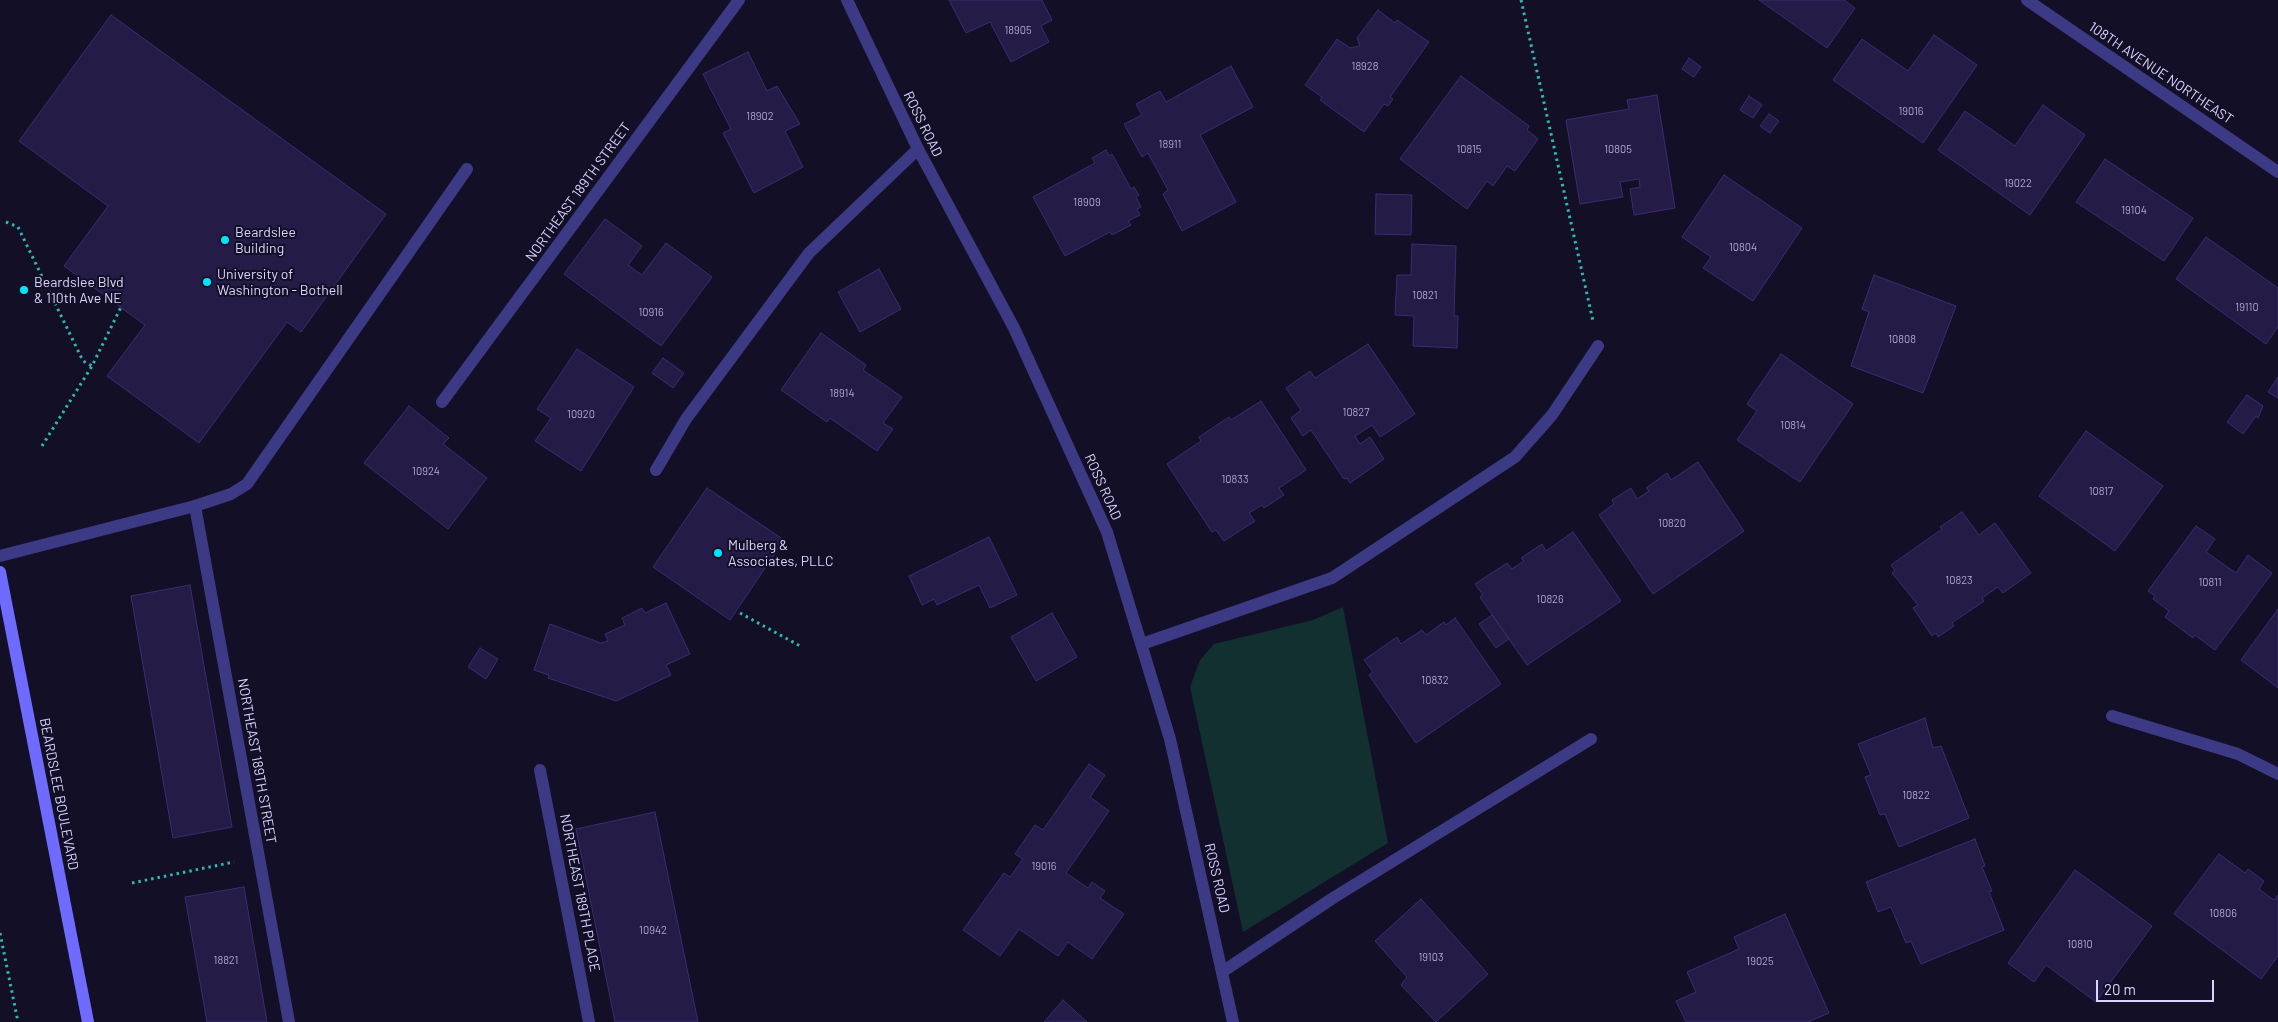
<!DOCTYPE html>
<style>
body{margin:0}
#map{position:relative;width:2278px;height:1022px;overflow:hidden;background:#130f26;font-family:Barlow,sans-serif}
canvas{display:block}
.scale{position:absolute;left:2096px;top:980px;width:118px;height:22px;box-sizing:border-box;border:2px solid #d9d4ff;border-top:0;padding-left:6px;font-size:15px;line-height:18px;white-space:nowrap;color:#d9d4ff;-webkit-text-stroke:4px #130f26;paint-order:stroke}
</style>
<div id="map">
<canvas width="2278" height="1022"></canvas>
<div class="scale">20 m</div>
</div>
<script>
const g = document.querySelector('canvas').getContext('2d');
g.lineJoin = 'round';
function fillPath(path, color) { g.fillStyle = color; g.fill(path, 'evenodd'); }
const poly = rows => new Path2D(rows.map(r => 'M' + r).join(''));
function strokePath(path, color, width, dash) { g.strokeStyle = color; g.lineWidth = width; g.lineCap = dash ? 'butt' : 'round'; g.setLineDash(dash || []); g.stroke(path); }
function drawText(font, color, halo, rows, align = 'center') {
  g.font = font + ' Barlow,sans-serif'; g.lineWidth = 4; g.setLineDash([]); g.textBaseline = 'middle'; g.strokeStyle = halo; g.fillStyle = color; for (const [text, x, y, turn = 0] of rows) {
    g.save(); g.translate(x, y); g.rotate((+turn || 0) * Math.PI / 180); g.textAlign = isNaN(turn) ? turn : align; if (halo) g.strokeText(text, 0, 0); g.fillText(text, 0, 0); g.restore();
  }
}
const green = poly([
 [1343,607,1388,843,1243,932,1190,687,1200,660,1214,644,1313,620]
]);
const building = poly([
 [949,0,1042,0,1052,20,1041,26,1049,42,1011,62,990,22,966,33,949,0],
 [1759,0,1844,0,1855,8,1827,48,1759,0],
 [1378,10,1395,23,1397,20,1429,42,1390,97,1393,99,1388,106,1384,104,1364,132,1320,100,1322,97,1305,85,1337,39,1350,48,1360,46,1357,38,1378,10],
 [111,15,386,214,301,332,287,322,199,443,107,376,145,325,64,266,108,206,19,141,111,15],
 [1934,35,1977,65,1923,143,1833,80,1862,39,1908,71,1934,35],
 [748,52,767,91,777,86,800,124,785,131,803,167,754,193,723,133,731,129,703,74,748,52],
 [1689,58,1701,67,1694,77,1682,69,1689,58],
 [1231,66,1253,107,1200,135,1236,202,1182,231,1163,194,1168,190,1148,153,1142,157,1124,124,1142,115,1136,104,1160,91,1166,102,1231,66],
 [1461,76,1529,126,1527,130,1538,139,1515,171,1507,166,1493,186,1487,181,1467,209,1400,159,1461,76],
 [1657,95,1675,208,1634,215,1630,189,1640,187,1639,179,1620,182,1623,197,1580,204,1566,120,1629,109,1627,100,1657,95],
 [1749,96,1762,105,1753,118,1740,110,1749,96],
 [2043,105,2085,135,2030,215,1938,150,1965,111,2015,146,2043,105],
 [1769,114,1779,121,1770,133,1760,126,1769,114],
 [1106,150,1109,156,1112,154,1131,189,1134,187,1139,195,1136,197,1141,207,1137,209,1140,215,1128,221,1131,225,1112,235,1110,232,1065,256,1033,197,1095,163,1092,158,1106,150],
 [2105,159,2193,218,2164,261,2076,202,2105,159],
 [1724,175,1802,228,1753,301,1703,268,1711,257,1682,237,1724,175],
 [1376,194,1412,195,1411,235,1375,234,1376,194],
 [605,219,642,246,628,265,642,275,666,243,712,277,661,346,564,274,605,219],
 [2206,237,2278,288,2278,327,2266,344,2176,279,2206,237],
 [1412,244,1456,246,1454,316,1458,316,1457,348,1413,346,1414,316,1395,315,1397,275,1411,275,1412,244],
 [879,269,901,309,860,332,838,292,879,269],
 [1874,275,1956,306,1923,393,1851,366,1869,312,1862,309,1874,275],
 [821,333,866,365,863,370,902,397,883,423,893,429,877,451,830,418,827,422,781,390,821,333],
 [1368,344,1415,414,1380,437,1372,425,1355,436,1360,444,1370,437,1384,459,1350,483,1347,478,1344,479,1311,430,1303,436,1291,418,1301,410,1286,388,1310,371,1315,378,1368,344],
 [577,349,634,387,581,471,535,441,551,418,537,409,577,349],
 [1781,354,1853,404,1800,482,1737,440,1757,411,1747,404,1781,354],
 [663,358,684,373,673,388,652,373,663,358],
 [2278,377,2278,398,2268,392,2278,377],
 [2247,395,2263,406,2258,418,2256,416,2243,434,2227,422,2247,395],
 [1261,401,1306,470,1279,488,1284,495,1264,508,1262,505,1249,513,1255,521,1224,541,1216,530,1212,532,1167,464,1201,441,1199,437,1229,417,1231,420,1261,401],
 [409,406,449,438,443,444,487,478,448,529,364,463,409,406],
 [2086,431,2163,486,2115,551,2039,496,2086,431],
 [1698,462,1744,531,1653,594,1599,515,1614,504,1612,500,1631,488,1637,499,1649,491,1646,488,1667,473,1671,480,1698,462],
 [707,488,784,540,730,620,653,567,707,488],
 [1962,512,1979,535,1995,523,2031,573,2003,593,1998,587,1982,598,1984,601,1952,623,1954,626,1938,637,1936,633,1932,636,1913,608,1918,605,1892,573,1895,571,1891,565,1942,529,1940,527,1962,512],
 [2196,526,2215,539,2206,552,2236,573,2248,555,2272,573,2215,650,2195,635,2193,638,2165,617,2169,611,2153,599,2155,596,2148,591,2196,526],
 [1573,532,1621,601,1527,665,1480,597,1483,595,1475,584,1507,563,1512,569,1524,561,1521,558,1542,544,1546,551,1573,532],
 [989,537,1017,595,990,608,979,585,937,605,934,599,922,605,909,576,989,537],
 [190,585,232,827,173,838,131,596,190,585],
 [666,603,690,654,666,665,671,675,616,701,548,678,549,675,534,670,550,624,601,643,608,641,605,634,625,625,622,618,642,608,645,613,666,603],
 [2278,609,2278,688,2241,660,2278,609],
 [1052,613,1077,657,1036,681,1011,637,1052,613],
 [1492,615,1509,639,1496,648,1479,624,1492,615],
 [1455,618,1501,684,1416,743,1369,675,1373,672,1364,660,1397,637,1401,644,1422,630,1426,635,1444,622,1446,625,1455,618],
 [480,648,498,659,486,679,468,667,480,648],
 [1925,718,1933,748,1941,746,1969,818,1899,847,1885,814,1880,815,1865,777,1871,775,1858,744,1925,718],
 [1089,764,1105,775,1090,797,1109,811,1066,873,1088,888,1092,882,1105,891,1100,898,1124,914,1092,959,1068,942,1058,956,1019,929,1000,956,963,930,1004,873,1010,877,1023,859,1015,854,1035,825,1043,830,1089,764],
 [655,812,698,1022,615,1022,576,829,655,812],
 [1975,839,1985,866,1982,867,1992,891,1989,892,2004,930,1921,964,1911,941,1906,943,1891,907,1878,912,1866,882,1975,839],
 [2219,854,2245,873,2248,869,2264,881,2259,889,2274,900,2278,895,2278,956,2261,979,2174,914,2219,854],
 [2075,870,2152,926,2096,1002,2046,965,2034,982,2008,963,2075,870],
 [244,887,267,1022,207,1022,185,897,244,887],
 [1421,899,1488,974,1436,1022,1401,985,1407,977,1375,941,1421,899],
 [1785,914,1829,1013,1808,1022,1686,1022,1676,1001,1696,992,1687,972,1739,949,1734,937,1785,914],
 [1063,1000,1087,1022,1044,1022,1063,1000]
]);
const path = poly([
 [1521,0,1593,321],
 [6,222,18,227,83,361,92,366,121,307],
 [42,446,92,366],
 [740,613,802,647],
 [132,883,234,862],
 [0,933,18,1022]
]);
const lane = poly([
 [656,470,686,419,809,253,918,149],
 [195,506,289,1022],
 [540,770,589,1022],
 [1222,972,1333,898,1591,739]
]);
const street = poly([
 [847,0,918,149,1014,328,1107,532,1170,739,1233,1022],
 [2027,0,2278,172],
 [442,402,739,0],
 [0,556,195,506,231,494,247,484,467,169],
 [1142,644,1332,578,1515,457,1552,415,1598,346],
 [2112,716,2238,754,2278,774]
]);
const secondary = poly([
 [0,572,88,1022]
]);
const markers = [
 [225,240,5,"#00e5ff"],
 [207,282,5,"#00e5ff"],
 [24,290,5,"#00e5ff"],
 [718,553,5,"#00e5ff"]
];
const numberNames = [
 ["18905",1018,30],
 ["18928",1365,66],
 ["19016",1911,111],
 ["18902",760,116],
 ["18911",1170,144],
 ["10815",1469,149],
 ["10805",1618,149],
 ["19022",2018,183],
 ["18909",1087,202],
 ["19104",2134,210],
 ["10804",1743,247],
 ["10821",1425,295],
 ["19110",2247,307],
 ["10916",651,312],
 ["10808",1902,339],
 ["18914",842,393],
 ["10827",1356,412],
 ["10920",581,414],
 ["10814",1793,425],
 ["10924",426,471],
 ["10833",1235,479],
 ["10817",2101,491],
 ["10820",1672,523],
 ["10823",1959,580],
 ["10811",2210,582],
 ["10826",1550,599],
 ["10832",1435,680],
 ["10822",1916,795],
 ["19016",1044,866],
 ["10806",2223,913],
 ["10942",653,930],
 ["10810",2080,944],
 ["19103",1431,957],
 ["18821",226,960],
 ["19025",1760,961]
];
const streetNames = [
 ["108TH AVENUE NORTHEAST",2161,73,34],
 ["ROSS ROAD",923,124,64],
 ["NORTHEAST 189TH STREET",578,192,-54],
 ["ROSS ROAD",1103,487,66],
 ["NORTHEAST 189TH STREET",257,761,80],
 ["BEARDSLEE BOULEVARD",59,794,79],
 ["ROSS ROAD",1217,878,77],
 ["NORTHEAST 189TH PLACE",580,893,79]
];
const poiNames = [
 ["Beardslee",235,232],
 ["Building",235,248],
 ["University of",217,274],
 ["Washington - Bothell",217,290],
 ["Beardslee Blvd",34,282],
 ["& 110th Ave NE",34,298],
 ["Mulberg &",728,545],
 ["Associates, PLLC",728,561]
];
fillPath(green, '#12302f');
fillPath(building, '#241b47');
strokePath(building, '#3b2d73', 1);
strokePath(path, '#2fb8b0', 3, [2.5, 4]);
strokePath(lane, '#3d3a85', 12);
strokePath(street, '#3d3a85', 12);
strokePath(secondary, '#6f6bff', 12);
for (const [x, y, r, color] of markers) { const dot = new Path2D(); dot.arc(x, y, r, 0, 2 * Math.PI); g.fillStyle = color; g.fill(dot); strokePath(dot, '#130f26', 2); }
drawText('11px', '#aca6d1', null, numberNames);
drawText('14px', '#d9d4ff', '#130f26', streetNames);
drawText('14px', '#d9d4ff', '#130f26', poiNames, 'left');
</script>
